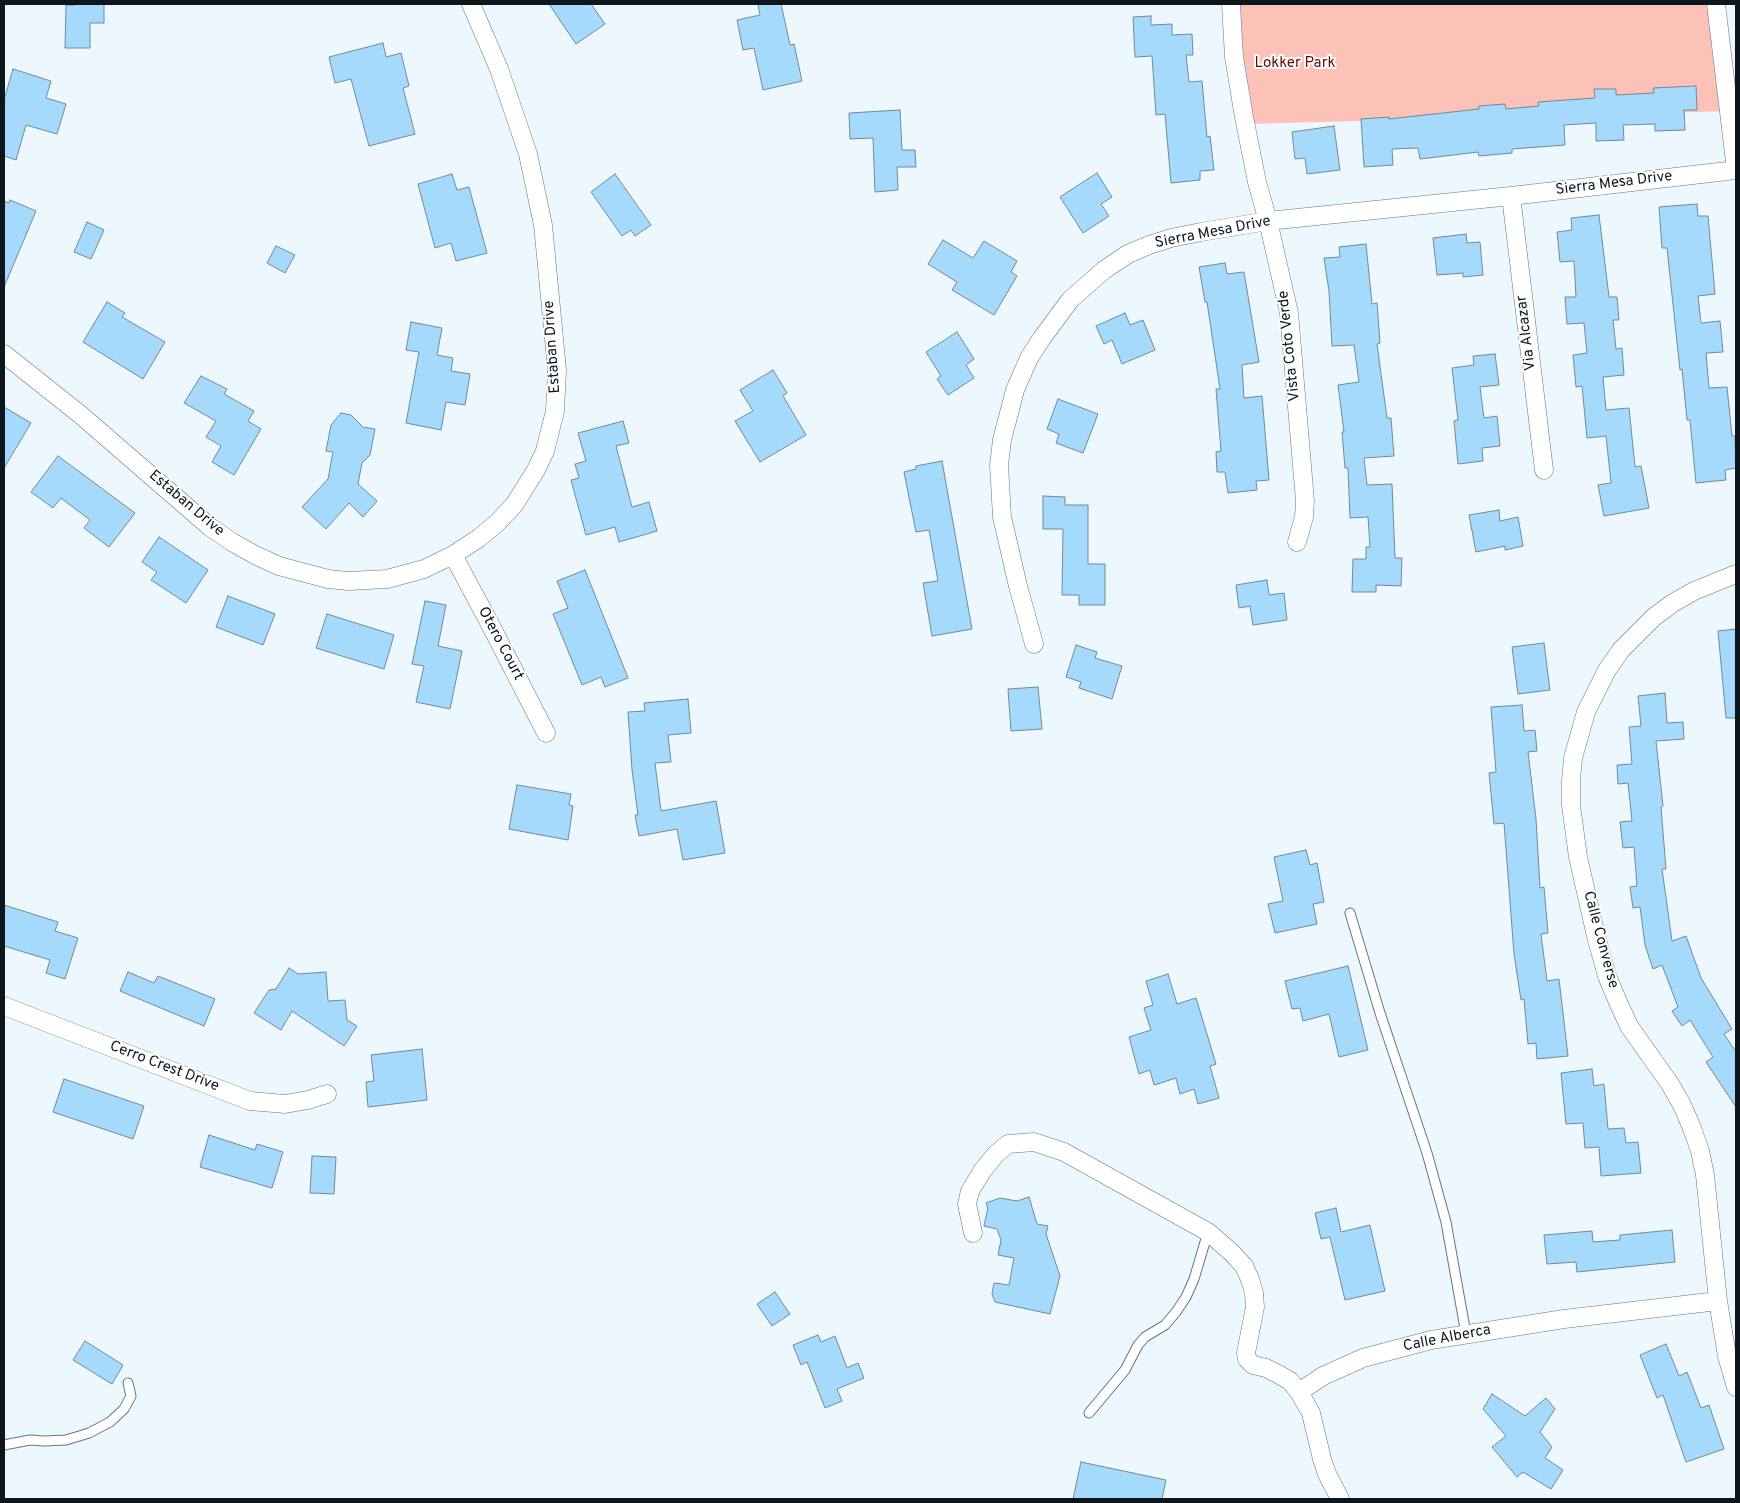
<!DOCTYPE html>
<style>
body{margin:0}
#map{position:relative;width:1740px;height:1503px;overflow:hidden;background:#ecf7fe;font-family:Overpass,sans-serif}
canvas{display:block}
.frame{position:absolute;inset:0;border:5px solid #0d161d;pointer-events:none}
</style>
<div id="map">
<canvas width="1740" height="1503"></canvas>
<div class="frame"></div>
</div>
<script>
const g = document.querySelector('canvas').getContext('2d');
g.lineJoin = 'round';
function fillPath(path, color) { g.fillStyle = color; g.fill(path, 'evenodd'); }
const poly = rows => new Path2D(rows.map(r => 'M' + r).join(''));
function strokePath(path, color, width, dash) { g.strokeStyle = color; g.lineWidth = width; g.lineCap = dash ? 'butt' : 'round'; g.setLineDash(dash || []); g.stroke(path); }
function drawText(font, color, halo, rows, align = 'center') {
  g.font = font + ' Overpass,sans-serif'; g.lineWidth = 4; g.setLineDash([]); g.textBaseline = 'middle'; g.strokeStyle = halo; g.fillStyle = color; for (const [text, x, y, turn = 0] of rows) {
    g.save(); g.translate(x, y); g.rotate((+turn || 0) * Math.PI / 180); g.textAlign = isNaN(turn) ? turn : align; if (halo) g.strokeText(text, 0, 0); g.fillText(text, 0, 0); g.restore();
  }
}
const green = poly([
 [1231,4,1716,4,1729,111,1245,124]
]);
const building = poly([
 [75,4,104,4,104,23,90,23,90,48,65,48,66,5,75,5,75,4],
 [549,4,591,4,605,24,576,44,549,4],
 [758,4,781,4,790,45,794,44,802,81,763,90,754,48,743,50,737,20,760,15,758,4],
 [1151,16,1151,25,1172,24,1172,35,1192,34,1193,55,1186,55,1189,82,1202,81,1207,137,1210,136,1214,170,1200,171,1200,180,1171,183,1165,114,1156,115,1152,56,1135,57,1133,17,1151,16],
 [383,43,386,57,401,53,409,86,403,88,415,134,369,146,351,79,335,83,329,57,383,43],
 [13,69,51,81,46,98,66,104,57,134,26,125,16,160,4,156,4,100,13,69],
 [1696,86,1697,110,1684,110,1685,130,1655,131,1655,124,1623,125,1624,140,1596,141,1596,123,1564,125,1565,145,1512,149,1512,153,1479,156,1478,152,1420,159,1418,148,1392,149,1393,165,1364,167,1361,119,1389,117,1389,119,1479,109,1479,106,1505,104,1506,109,1539,106,1538,102,1595,98,1594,89,1616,89,1616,95,1654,93,1653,88,1696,86],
 [900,110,902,150,915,150,916,167,897,167,898,190,875,192,873,138,850,139,849,113,900,110],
 [1334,126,1340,170,1307,174,1305,158,1295,159,1292,132,1334,126],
 [1097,173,1112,197,1101,204,1109,216,1083,233,1060,197,1097,173],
 [452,174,457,190,469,187,487,253,456,261,451,243,435,248,418,184,452,174],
 [615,174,651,225,635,236,631,230,622,236,591,192,615,174],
 [10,200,36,211,4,287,4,201,9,203,10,200],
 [1697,204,1698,216,1708,216,1715,294,1698,296,1701,323,1720,321,1723,352,1706,353,1709,388,1727,387,1732,436,1735,436,1736,468,1725,470,1726,480,1696,483,1690,420,1687,420,1682,369,1680,370,1667,248,1662,248,1659,207,1697,204],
 [1599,215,1609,297,1617,297,1619,320,1613,320,1616,349,1622,348,1624,375,1603,377,1606,410,1629,408,1635,467,1641,466,1649,508,1604,516,1598,485,1611,483,1606,436,1587,438,1582,386,1576,387,1573,355,1587,353,1584,323,1567,324,1565,297,1576,297,1574,261,1560,262,1557,232,1572,230,1571,218,1599,215],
 [87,222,104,230,91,259,74,252,87,222],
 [1466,234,1467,243,1480,242,1483,275,1463,277,1463,273,1437,275,1433,238,1466,234],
 [943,240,973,258,984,241,1017,261,1011,272,1017,276,994,315,952,290,957,282,928,264,943,240],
 [1366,244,1372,304,1377,303,1380,343,1377,344,1387,418,1391,418,1394,456,1364,458,1367,485,1392,484,1395,558,1402,558,1401,586,1376,585,1376,592,1352,592,1353,559,1366,559,1366,547,1370,547,1368,517,1350,518,1348,468,1345,468,1342,432,1344,432,1338,385,1359,382,1354,345,1332,346,1329,291,1324,258,1340,257,1339,247,1366,244],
 [276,246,295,255,285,273,267,263,276,246],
 [1225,263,1227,274,1244,272,1259,362,1242,365,1244,398,1262,396,1269,480,1256,481,1257,490,1228,493,1225,472,1217,472,1216,452,1221,451,1216,389,1220,389,1207,302,1205,302,1199,267,1225,263],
 [107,302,125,313,122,317,165,342,143,379,83,342,107,302],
 [1125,313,1130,325,1143,320,1155,350,1122,364,1112,340,1104,344,1096,326,1125,313],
 [411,322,442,328,437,355,453,358,451,371,470,374,465,405,446,402,441,430,406,423,419,352,406,350,411,322],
 [957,332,974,359,966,365,974,378,948,395,937,379,941,376,926,352,957,332],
 [1495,354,1499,385,1480,387,1484,418,1497,416,1500,446,1482,448,1483,461,1458,464,1454,421,1458,420,1452,368,1474,365,1473,356,1495,354],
 [773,370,787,393,783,396,806,435,760,462,735,421,753,411,740,390,773,370],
 [201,376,227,389,224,394,254,411,248,421,261,429,234,475,212,462,221,446,206,437,216,421,184,403,201,376],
 [1058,399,1098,414,1083,453,1056,443,1059,434,1047,429,1058,399],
 [4,407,31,423,4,468,4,407],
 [341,413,351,415,363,427,375,429,370,455,362,463,358,484,377,501,363,517,349,503,326,529,302,507,328,479,333,452,326,451,331,425,341,413],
 [623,421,629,443,616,446,632,507,649,502,657,531,619,542,615,527,586,535,571,480,579,478,575,464,586,461,578,433,623,421],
 [58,456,135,513,109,547,84,528,90,520,61,498,53,508,31,492,58,456],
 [942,461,972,629,932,636,923,583,938,581,929,530,916,532,904,472,916,469,916,466,942,461],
 [1043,496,1065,497,1065,505,1088,505,1088,564,1105,564,1105,605,1079,605,1079,595,1062,595,1063,529,1043,529,1043,496],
 [1499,510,1500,521,1518,517,1523,546,1505,550,1505,546,1476,552,1469,515,1499,510],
 [159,537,208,570,186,603,151,580,157,572,142,562,159,537],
 [585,570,628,678,605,687,601,677,582,685,553,614,568,608,557,581,585,570],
 [1267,580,1269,595,1284,593,1287,620,1253,625,1250,606,1239,608,1236,585,1267,580],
 [228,596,275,614,263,645,216,627,228,596],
 [425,601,446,605,438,646,462,651,450,709,416,702,424,666,412,664,425,601],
 [327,614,394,635,384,669,316,648,327,614],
 [1736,629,1736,718,1726,718,1718,631,1736,629],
 [1544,643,1550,690,1518,694,1512,647,1544,643],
 [1076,645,1097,652,1095,658,1122,666,1112,699,1079,688,1081,682,1066,677,1076,645],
 [1038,687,1042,729,1011,731,1008,689,1038,687],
 [1665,693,1667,723,1683,722,1684,739,1656,741,1663,806,1661,807,1666,869,1662,869,1672,941,1686,936,1701,978,1732,1029,1724,1034,1736,1052,1736,1107,1706,1062,1713,1057,1690,1020,1682,1026,1672,1011,1678,1007,1662,965,1653,969,1645,945,1640,907,1633,908,1630,887,1637,886,1634,847,1623,848,1620,822,1632,821,1628,783,1618,784,1617,765,1632,764,1629,727,1641,726,1638,696,1665,693],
 [688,699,691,733,668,735,671,762,655,763,661,811,716,801,725,853,683,860,677,829,639,836,635,815,638,815,632,770,628,712,645,711,644,703,688,699],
 [1522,705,1524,731,1535,730,1537,751,1528,752,1536,819,1540,888,1544,887,1548,933,1541,934,1547,981,1559,979,1568,1056,1537,1059,1536,1043,1528,1044,1524,999,1521,1000,1514,954,1504,823,1494,824,1489,773,1496,772,1491,707,1522,705],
 [517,785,571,794,569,805,573,806,568,840,509,829,517,785],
 [1306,850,1310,865,1317,863,1324,902,1313,904,1317,924,1275,933,1268,904,1283,901,1274,857,1306,850],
 [4,905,58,922,55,931,78,938,65,979,46,973,50,960,4,946,4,905],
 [1348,966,1368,1050,1339,1057,1329,1014,1303,1021,1300,1008,1292,1009,1285,981,1348,966],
 [289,968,298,974,326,972,328,1001,345,1000,347,1020,357,1026,344,1046,292,1011,281,1030,254,1013,269,990,276,989,289,968],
 [128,972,154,983,158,976,215,999,204,1026,120,991,128,972],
 [1168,974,1177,1004,1196,998,1216,1064,1210,1066,1219,1098,1198,1104,1194,1089,1180,1094,1176,1078,1154,1085,1150,1070,1139,1074,1129,1037,1151,1030,1144,1008,1153,1005,1146,981,1168,974],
 [422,1049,427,1100,368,1107,366,1082,374,1081,371,1055,422,1049],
 [1592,1069,1594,1086,1604,1084,1608,1129,1624,1128,1626,1143,1638,1142,1641,1173,1601,1176,1599,1147,1585,1148,1583,1123,1566,1124,1561,1073,1592,1069],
 [64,1079,144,1106,133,1139,53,1112,64,1079],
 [209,1135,255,1150,257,1144,283,1152,272,1188,200,1167,209,1135],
 [312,1156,336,1157,334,1194,310,1193,312,1156],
 [1029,1197,1037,1224,1048,1226,1046,1234,1060,1276,1050,1314,995,1302,992,1294,994,1283,1009,1285,1014,1258,998,1255,1001,1240,997,1229,984,1226,988,1208,986,1203,1000,1198,1017,1201,1029,1197],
 [1336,1208,1341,1232,1370,1225,1385,1291,1345,1300,1330,1237,1321,1239,1315,1213,1336,1208],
 [1672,1230,1675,1262,1577,1272,1576,1262,1547,1264,1544,1235,1592,1231,1593,1242,1620,1240,1620,1235,1672,1230],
 [775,1292,790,1314,772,1326,757,1304,775,1292],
 [818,1335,821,1342,835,1336,847,1368,858,1363,864,1378,837,1389,842,1401,825,1408,807,1362,801,1365,793,1345,818,1335],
 [85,1341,123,1365,112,1384,73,1360,85,1341],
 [1666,1344,1679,1376,1687,1372,1701,1408,1709,1405,1724,1449,1686,1462,1663,1395,1657,1398,1640,1355,1666,1344],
 [1492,1394,1525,1416,1546,1398,1555,1409,1540,1432,1552,1447,1545,1458,1563,1470,1551,1489,1523,1472,1517,1477,1492,1447,1506,1436,1483,1409,1492,1394],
 [1081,1462,1166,1480,1162,1499,1073,1499,1081,1462]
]);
const service = poly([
 [1350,913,1380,1013,1427,1153,1446,1222,1466,1334],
 [1089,1413,1125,1370,1138,1345,1145,1337,1165,1325,1176,1312,1186,1297,1194,1279,1208,1232],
 [4,1445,30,1440,44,1441,66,1440,89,1433,110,1422,124,1409,131,1396,128,1383]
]);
const minor = poly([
 [1231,4,1234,57,1244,117,1257,182,1268,221,1289,313,1305,501,1304,517,1297,542],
 [1716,4,1736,170],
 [1511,196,1544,470],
 [4,354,82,416,210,527,232,542,255,555,279,566,328,579,348,581,387,579,424,569,453,555,479,538,497,523,514,505,536,470,545,451,555,411,557,370,543,225,528,154,499,69,471,4],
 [453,555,490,624,546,733],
 [1736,574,1694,591,1673,603,1654,617,1621,650,1607,670,1586,712,1573,758,1571,781,1571,805,1578,857,1596,936,1607,976,1618,1002,1629,1026,1670,1084,1682,1105,1692,1128,1700,1151,1705,1175,1718,1301,1727,1356,1736,1387],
 [1034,644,1018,586,1002,517,999,465,1002,440,1015,390,1029,358,1042,338,1070,300,1104,270,1128,254,1149,245,1171,238,1201,232,1268,221,1511,196,1736,170],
 [4,1006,250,1101,285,1104,308,1100,327,1094],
 [973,1233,967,1204,970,1191,983,1170,996,1154,1008,1144,1034,1142,1064,1152,1208,1232,1231,1252,1244,1266,1250,1279,1254,1293,1255,1307,1246,1353,1247,1359,1253,1365,1266,1368,1278,1374,1290,1381,1299,1392,1311,1413,1322,1459,1327,1474,1340,1499],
 [1299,1392,1323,1376,1363,1358,1431,1340,1564,1319,1718,1301]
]);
const parkNames = [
 ["Lokker Park",1295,64]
];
const streetNames = [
 ["Sierra Mesa Drive",1614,184,-7],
 ["Sierra Mesa Drive",1213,233,-11],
 ["Via Alcazar",1527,333,-97],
 ["Vista Coto Verde",1290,346,-96],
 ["Estaban Drive",553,347,-94],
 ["Estaban Drive",186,504,40],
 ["Otero Court",500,644,62],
 ["Calle Converse",1600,940,75],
 ["Cerro Crest Drive",164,1067,21],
 ["Calle Alberca",1447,1339,-11]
];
fillPath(green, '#fdc2b7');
fillPath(building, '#a5dafd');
strokePath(building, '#71899a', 1);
strokePath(service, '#5f7787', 11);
strokePath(minor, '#5f7787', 19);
strokePath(service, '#fff', 9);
strokePath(minor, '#fff', 18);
drawText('15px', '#640b05', '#fff', parkNames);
drawText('15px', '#0d161d', '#fff', streetNames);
</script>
